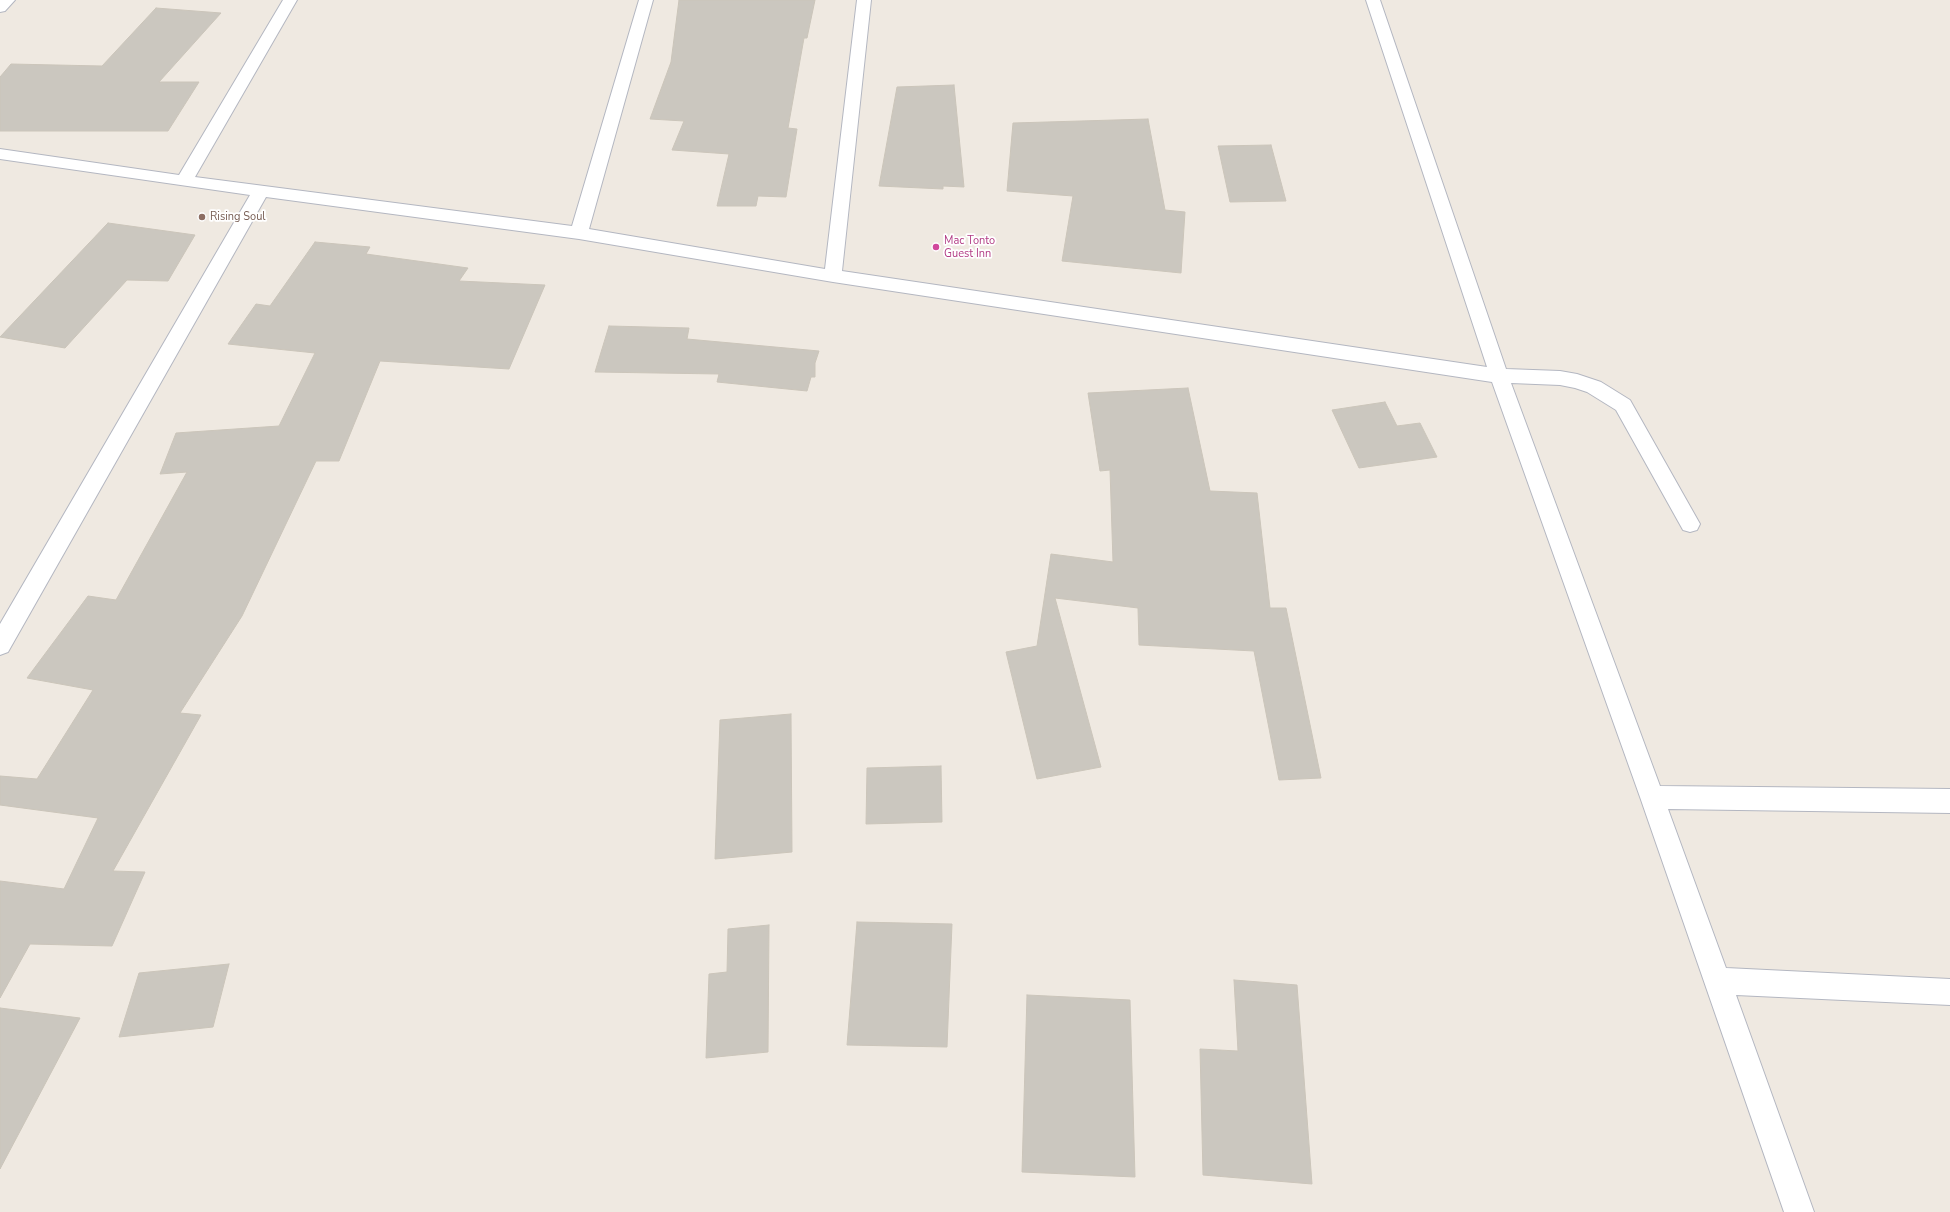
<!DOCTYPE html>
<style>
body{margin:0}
canvas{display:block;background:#efe9e1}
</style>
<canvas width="1950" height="1212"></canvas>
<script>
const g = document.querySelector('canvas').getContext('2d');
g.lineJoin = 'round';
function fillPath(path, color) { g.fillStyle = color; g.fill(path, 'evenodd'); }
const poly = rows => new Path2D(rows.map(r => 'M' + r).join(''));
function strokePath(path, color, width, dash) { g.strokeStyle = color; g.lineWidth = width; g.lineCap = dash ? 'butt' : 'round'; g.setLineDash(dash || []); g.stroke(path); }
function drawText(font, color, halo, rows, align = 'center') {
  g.font = font + ' "Nunito Sans",sans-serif'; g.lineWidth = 3.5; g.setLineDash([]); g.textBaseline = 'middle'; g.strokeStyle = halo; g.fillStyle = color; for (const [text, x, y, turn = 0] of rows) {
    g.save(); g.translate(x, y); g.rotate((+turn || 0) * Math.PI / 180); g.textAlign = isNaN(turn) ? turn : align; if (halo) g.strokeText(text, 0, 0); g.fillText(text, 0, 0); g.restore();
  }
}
const building = poly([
 [679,0,815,0,807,38,804,38,788,128,797,129,786,197,758,196,756,206,717,206,729,154,672,150,684,121,650,119,671,62,679,0],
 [156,8,221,13,159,82,199,82,168,131,0,131,0,77,11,64,102,66,156,8],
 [954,85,964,187,943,186,943,189,879,186,897,87,954,85],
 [1148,119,1165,210,1185,212,1181,273,1062,261,1073,196,1007,191,1013,123,1148,119],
 [1271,145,1286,201,1230,202,1218,146,1271,145],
 [108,223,195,235,168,281,127,280,65,348,0,337,108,223],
 [315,242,370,247,366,254,468,268,459,281,545,285,509,369,380,361,339,461,316,461,242,616,180,713,201,715,113,871,145,872,112,946,30,944,0,998,0,881,64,889,98,818,0,805,0,776,37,779,93,690,27,678,88,596,116,600,187,472,160,474,176,433,279,426,315,353,228,344,256,304,270,306,315,242],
 [609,326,689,328,687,339,819,351,815,363,815,377,811,377,807,391,717,382,719,374,595,372,609,326],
 [1188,388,1210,491,1257,493,1270,608,1286,608,1321,778,1279,780,1254,651,1139,645,1138,608,1055,598,1101,767,1037,779,1006,652,1037,646,1051,554,1113,562,1110,470,1100,471,1088,393,1188,388],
 [1385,402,1397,426,1420,423,1437,457,1359,468,1332,410,1385,402],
 [791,714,792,852,715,859,720,720,791,714],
 [941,766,942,822,866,824,867,768,941,766],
 [857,922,952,924,947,1047,847,1045,857,922],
 [769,925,768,1052,706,1058,709,974,727,972,728,929,769,925],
 [229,964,213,1027,119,1037,139,973,229,964],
 [1234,980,1297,985,1312,1184,1203,1175,1200,1049,1238,1051,1234,980],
 [1027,995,1130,1000,1135,1177,1022,1172,1027,995],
 [0,1008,80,1018,0,1169,0,1008]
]);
const minor = poly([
 [0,0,15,0,5,11,0,12,0,0],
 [283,0,297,0,195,177,572,226,639,0,653,0,589,229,825,269,857,0,871,0,842,271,1487,367,1366,0,1380,0,1506,369,1560,371,1577,374,1601,382,1630,400,1700,524,1697,530,1690,532,1683,530,1616,410,1587,392,1575,388,1560,385,1511,383,1660,786,1950,789,1950,813,1668,809,1726,968,1950,979,1950,1005,1736,995,1814,1212,1784,1212,1640,797,1492,382,833,282,579,239,266,197,8,652,0,655,0,624,250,195,0,159,0,149,179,175,283,0]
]);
const markers = [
 [202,217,4,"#8d6e63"],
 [936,247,4,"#d1479c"]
];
const farEducationnames = [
 ["Rising Soul",210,217]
];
const farHotelnames = [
 ["Mac Tonto",944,241],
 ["Guest Inn",944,254]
];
fillPath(building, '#cbc7bf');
strokePath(building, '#cbc5ba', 1);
strokePath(minor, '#b4b7c1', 2);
fillPath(minor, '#fff');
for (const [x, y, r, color] of markers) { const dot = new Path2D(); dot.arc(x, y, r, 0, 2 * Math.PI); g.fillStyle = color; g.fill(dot); strokePath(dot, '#fff', 1.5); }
drawText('11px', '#785e54', '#fff', farEducationnames, 'left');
drawText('11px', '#b23c85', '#fff', farHotelnames, 'left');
</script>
